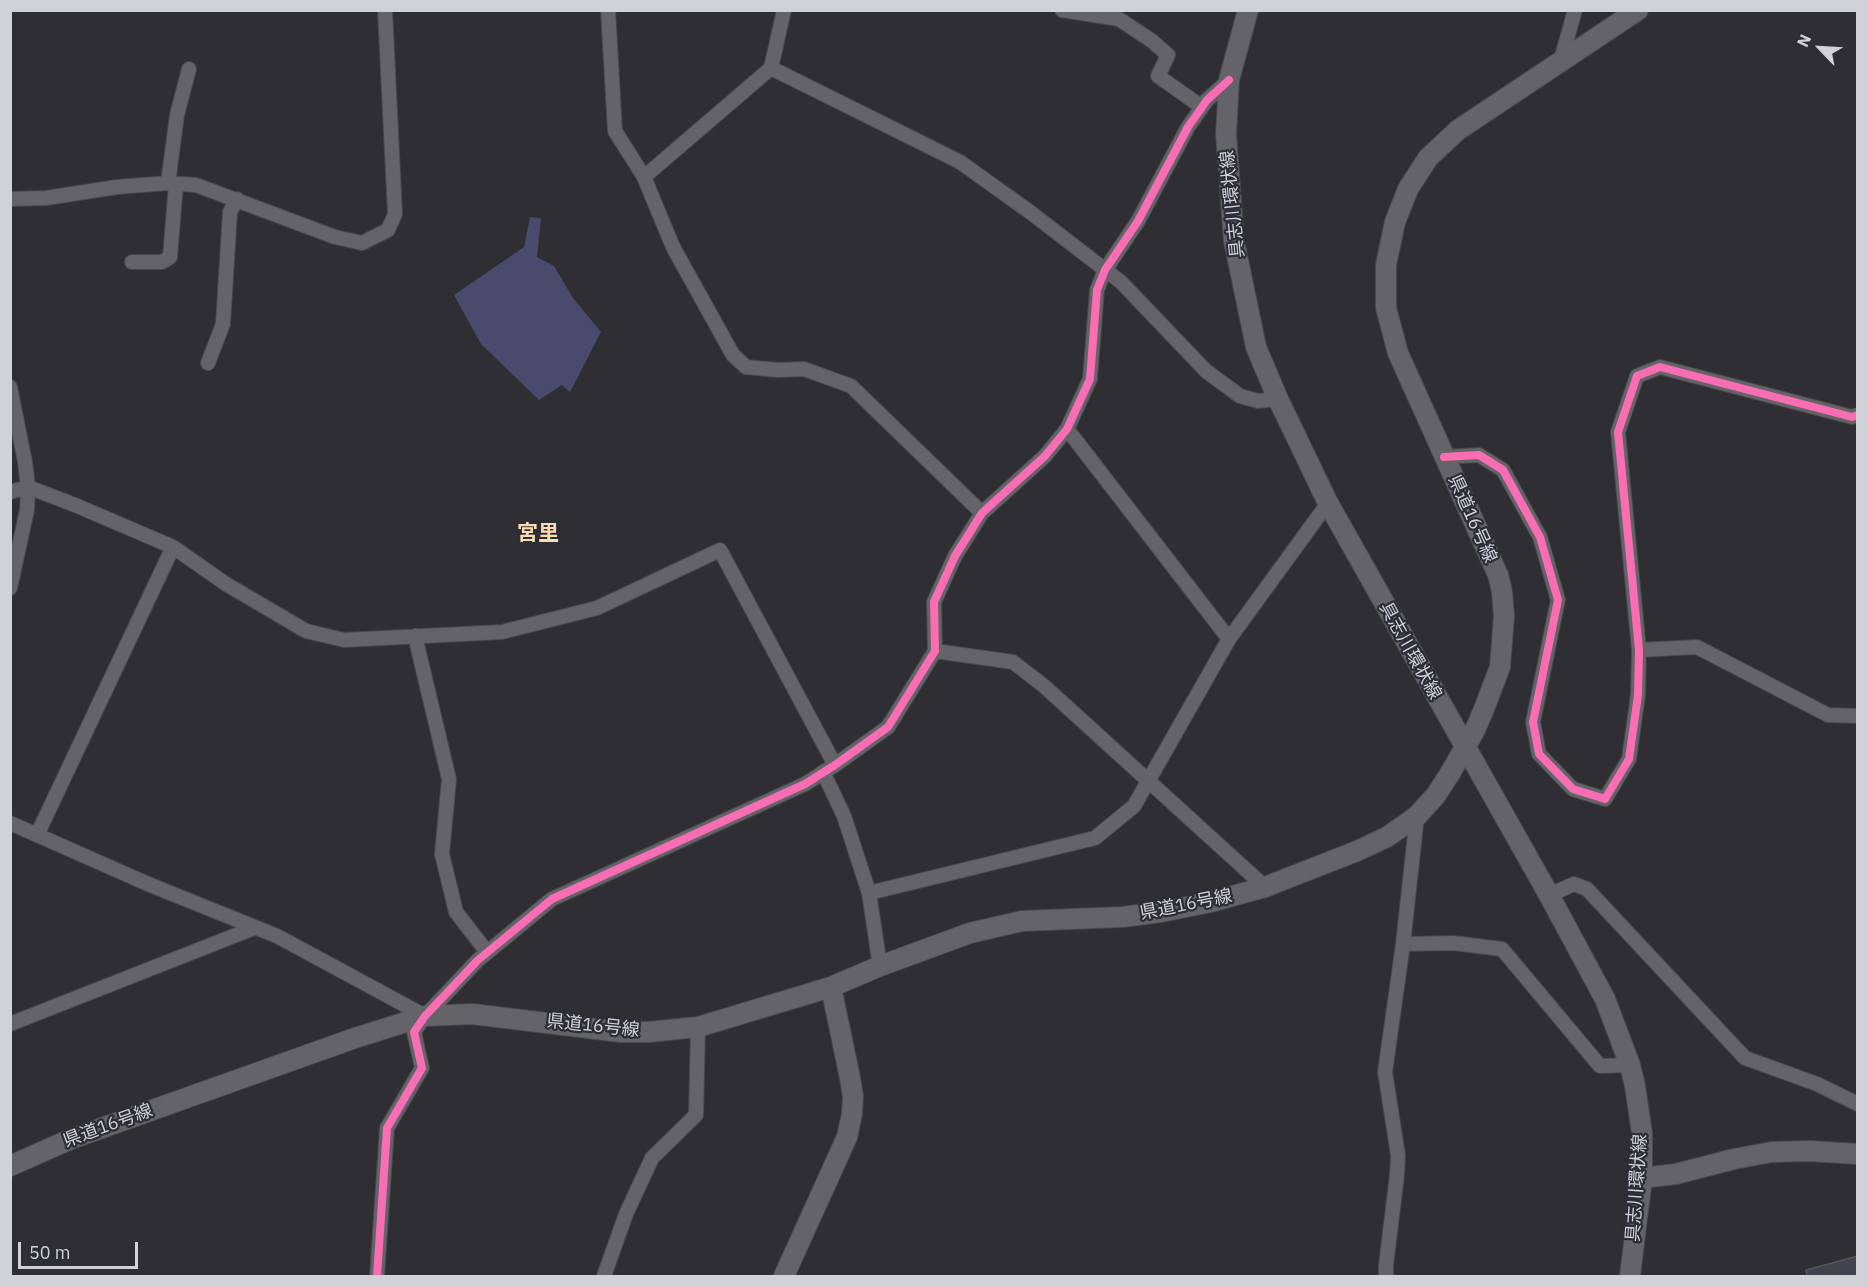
<!DOCTYPE html>
<meta charset="utf-8">
<style>
body{margin:0}
#map{position:relative;width:1868px;height:1287px;overflow:hidden;background:#2e2e33;font-family:"IBM Plex Sans",sans-serif}
canvas{display:block}
.frame{position:absolute;inset:0;border:12px solid #d1d2d8;pointer-events:none}
.north{position:absolute;left:1790px;top:18px;width:60px;height:60px;-webkit-text-stroke:4px #2c2d35;paint-order:stroke;rotate:295deg;font-size:16px;font-weight:700;line-height:24px;text-align:center;color:#d1d2d8}
.north::after{content:'';display:block;margin:auto;width:21px;height:27px;background:#d1d2d8;clip-path:polygon(50% 0,100% 100%,50% 72%,0 100%)}
.scale{position:absolute;left:18px;top:1242px;width:120px;height:27px;box-sizing:border-box;border:3px solid #d1d2d8;border-top:0;padding-left:8px;font-size:18px;line-height:21px;white-space:nowrap;color:#d1d2d8;-webkit-text-stroke:4px #2c2d35;paint-order:stroke}
</style>
<div id="map">
<canvas width="1868" height="1287"></canvas>
<div class="frame"></div>
<div class="north">N</div>
<div class="scale">50 m</div>
</div>
<script>
const g = document.querySelector('canvas').getContext('2d');
g.lineJoin = 'round';
function fillPath(path, color) { g.fillStyle = color; g.fill(path, 'evenodd'); }
const poly = rows => new Path2D(rows.map(r => 'M' + r).join(''));
function strokePath(path, color, width, dash) { g.strokeStyle = color; g.lineWidth = width; g.lineCap = dash ? 'butt' : 'round'; g.setLineDash(dash || []); g.stroke(path); }
function drawText(font, color, halo, rows, align = 'center') {
  g.font = font + ' "IBM Plex Sans","Noto Sans JP",sans-serif'; g.lineWidth = 4.5; g.setLineDash([]); g.textBaseline = 'middle'; g.strokeStyle = halo; g.fillStyle = color; for (const [text, x, y, turn = 0] of rows) {
    g.save(); g.translate(x, y); g.rotate((+turn || 0) * Math.PI / 180); g.textAlign = isNaN(turn) ? turn : align; if (halo) g.strokeText(text, 0, 0); g.fillText(text, 0, 0); g.restore();
  }
}
const green = poly([
 [530,217,541,218,537,257,554,266,573,298,601,332,570,392,562,385,539,400,481,344,454,295,524,247]
]);
const building = poly([
 [1858,1256,1858,1276,1807,1276,1806,1270,1858,1256]
]);
const street = poly([
 [608,10,615,131,644,177,673,247,733,355,746,367,778,370,804,369,851,386,982,513],
 [1062,10,1119,19,1152,41,1168,55,1158,76,1202,107],
 [1561,60,1575,10],
 [771,68,960,162,1030,212,1121,282,1206,371,1240,396,1258,401,1278,399],
 [644,177,771,68,784,10],
 [168,183,177,115,189,69],
 [10,199,46,198,117,187,168,183,196,185,335,237,362,243,388,230,395,214,385,10],
 [132,262,162,262,170,257,176,184],
 [208,363,223,324,230,212,237,199],
 [10,387,25,462,28,487,27,510,10,588],
 [1067,429,1229,639],
 [1444,457,1479,455,1503,470,1540,537,1558,600,1533,722,1539,754,1573,789,1605,799,1629,759,1638,695,1639,650,1618,432,1637,376,1660,367,1852,417,1858,415],
 [10,492,28,487,75,505,173,547,226,584,306,631,344,640,502,632,597,608,720,550,835,765],
 [415,636,449,779,442,854,456,912,487,952],
 [1639,650,1697,647,1828,715,1858,716],
 [935,651,1013,662,1044,686,1265,887],
 [823,772,844,816,869,893,880,966],
 [10,823,148,884,277,936,425,1016],
 [37,835,173,547],
 [869,893,1095,838,1134,806,1229,639,1328,503],
 [1549,895,1574,884,1587,889,1745,1058,1817,1084,1858,1104],
 [1403,944,1453,943,1502,949,1600,1066,1630,1065],
 [10,1024,254,928],
 [377,1276,387,1128,422,1068,414,1032,425,1016,478,960,552,899,805,784,835,765,888,727,935,651,934,602,955,556,982,513,1045,456,1067,429,1090,379,1097,290,1105,270,1138,221,1188,127,1207,100,1229,80],
 [604,1276,626,1214,652,1158,696,1115,698,1027],
 [1386,1276,1386,1265,1397,1175,1398,1155,1385,1072,1403,944,1417,816]
]);
const secondary = poly([
 [1248,10,1229,80,1226,134,1234,241,1256,347,1278,399,1328,503,1549,895,1605,999,1630,1065,1635,1086,1642,1133,1642,1178,1630,1276],
 [10,1166,71,1139,355,1038,425,1016,472,1014,621,1032,648,1032,698,1027,831,987,880,966,970,933,1022,921,1122,917,1161,912,1211,902,1265,887,1357,851,1387,837,1417,816,1436,795,1449,775,1475,730,1484,709,1500,667,1504,616,1502,592,1498,575,1398,353,1386,308,1386,265,1395,222,1408,189,1428,158,1458,130,1638,10],
 [1642,1178,1676,1174,1734,1159,1772,1152,1810,1151,1858,1154],
 [784,1276,847,1137,852,1114,853,1096,850,1078,831,987]
]);
const cycleway = poly([
 [1444,457,1479,455,1503,470,1540,537,1558,600,1533,722,1539,754,1573,789,1605,799,1629,759,1638,695,1639,650,1618,432,1637,376,1660,367,1852,417,1858,415],
 [377,1276,387,1128,422,1068,414,1032,425,1016,478,960,552,899,805,784,835,765,888,727,935,651,934,602,955,556,982,513,1045,456,1067,429,1090,379,1097,290,1105,270,1138,221,1188,127,1207,100,1229,80]
]);
const streetNames = [
 ["具志川環状線",1233,204,-96],
 ["県道16号線",1472,519,66],
 ["具志川環状線",1410,651,61],
 ["県道16号線",1186,905,-11],
 ["県道16号線",593,1026,6],
 ["県道16号線",108,1126,-20],
 ["具志川環状線",1637,1188,-86]
];
const quarterNames = [
 ["宮里",538,534]
];
fillPath(green, '#4a4b6c');
fillPath(building, '#42434c');
strokePath(building, '#55565a', 1.5);
strokePath(street, '#48494c', 16);
strokePath(secondary, '#48494c', 22);
strokePath(street, '#646468', 14);
strokePath(secondary, '#646468', 20);
strokePath(cycleway, '#f96db3', 8);
drawText('18px', '#d1d2d8', '#2c2d35', streetNames);
drawText('bold 21px', '#f8dcb5', '#2c2d35', quarterNames);
</script>
